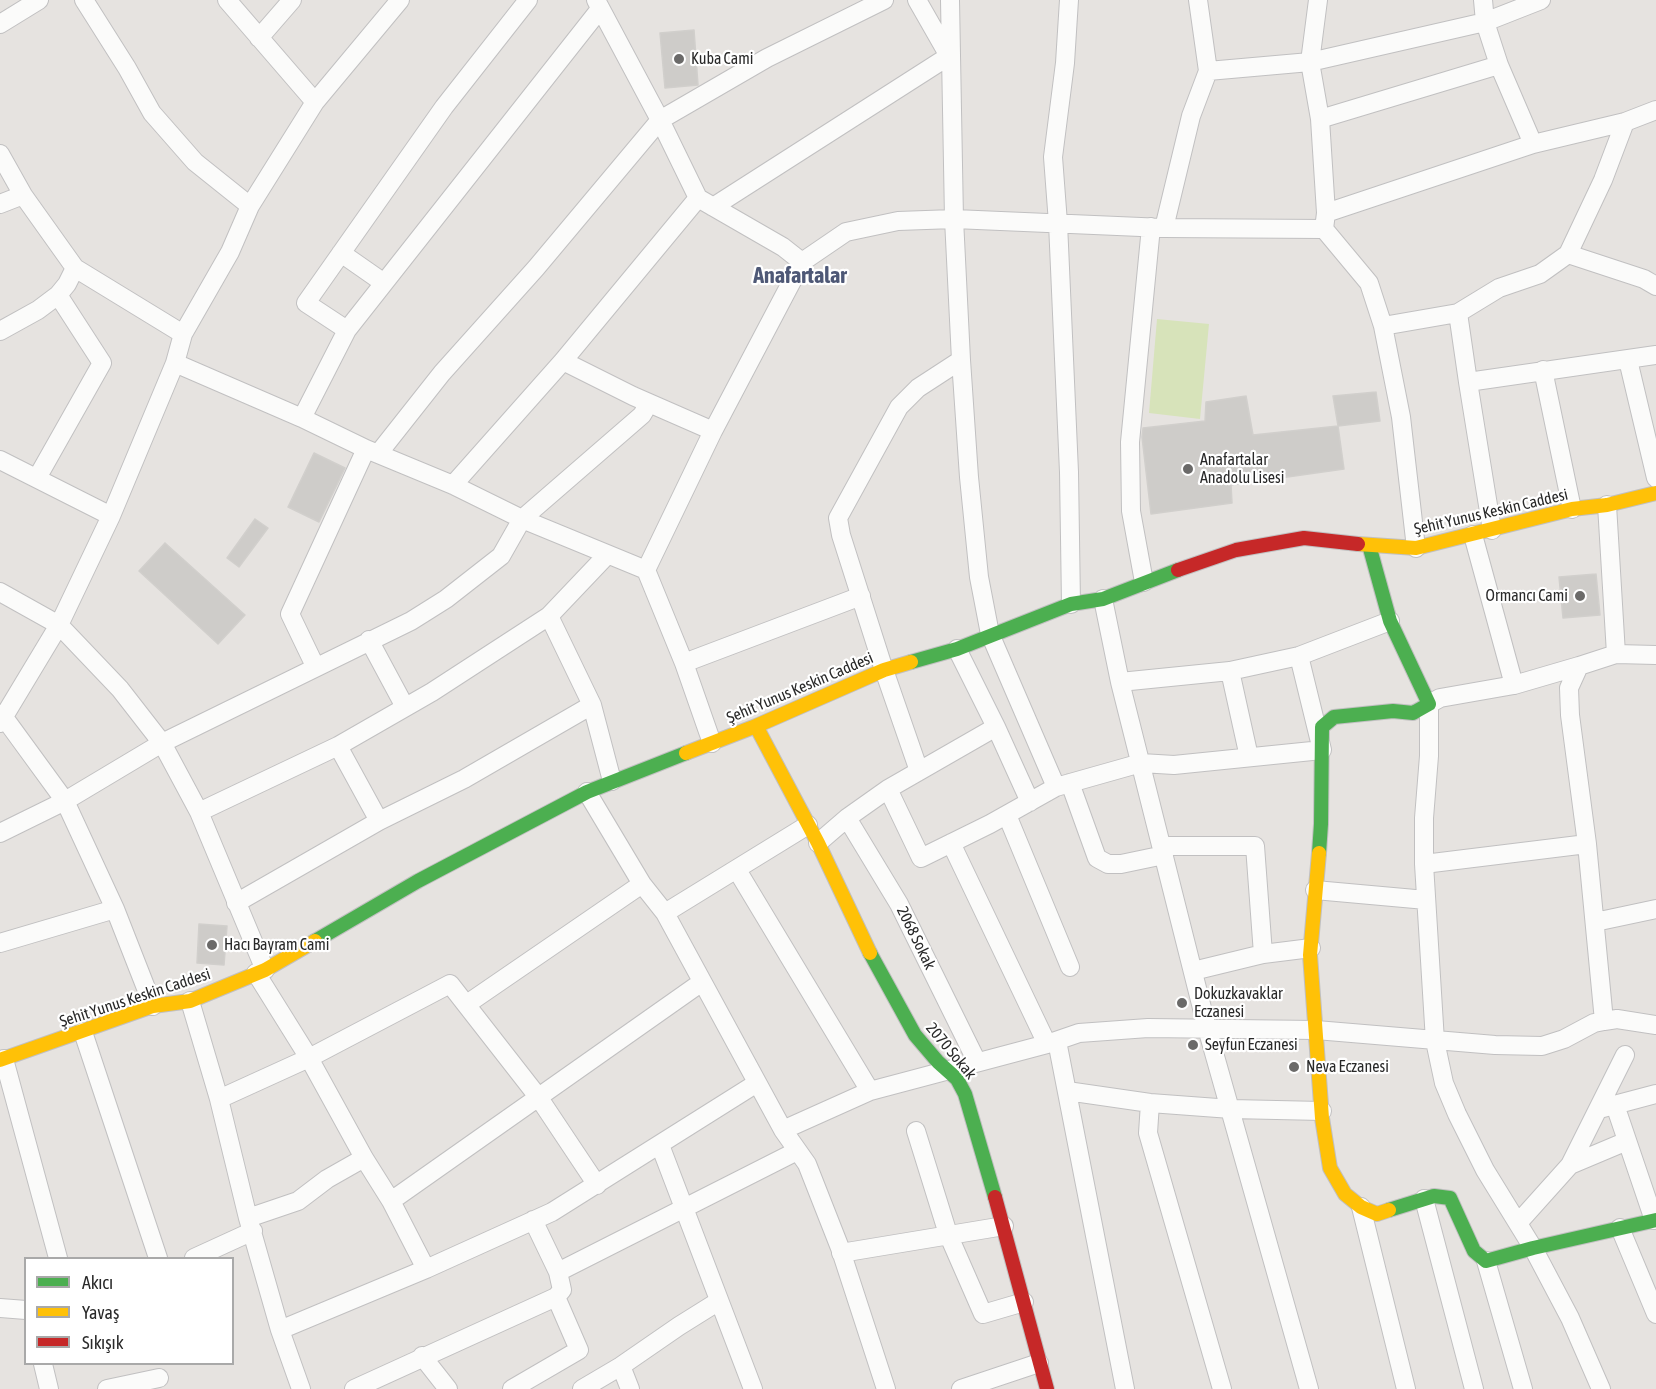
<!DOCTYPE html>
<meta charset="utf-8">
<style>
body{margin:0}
#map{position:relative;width:1656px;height:1389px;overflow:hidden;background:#e6e3e0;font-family:"Asap Condensed",sans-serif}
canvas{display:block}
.legend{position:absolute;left:24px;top:1257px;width:210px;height:108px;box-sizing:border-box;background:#fff;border:2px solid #a9a9a9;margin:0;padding:8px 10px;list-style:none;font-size:18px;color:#292929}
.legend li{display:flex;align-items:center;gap:12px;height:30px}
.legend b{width:30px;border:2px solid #a9a9a9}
</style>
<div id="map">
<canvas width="1656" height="1389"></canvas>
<ul class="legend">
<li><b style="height:8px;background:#4caf50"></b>Akıcı</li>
<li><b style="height:8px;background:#ffc107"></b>Yavaş</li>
<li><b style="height:8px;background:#c62828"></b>Sıkışık</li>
</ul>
</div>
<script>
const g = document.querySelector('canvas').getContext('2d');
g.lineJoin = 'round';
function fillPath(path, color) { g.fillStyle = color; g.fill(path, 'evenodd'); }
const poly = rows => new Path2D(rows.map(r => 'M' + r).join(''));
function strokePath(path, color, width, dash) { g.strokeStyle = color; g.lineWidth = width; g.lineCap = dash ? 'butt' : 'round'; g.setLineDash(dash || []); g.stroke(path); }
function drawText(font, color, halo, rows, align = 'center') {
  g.font = font + ' "Asap Condensed",sans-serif'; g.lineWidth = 4.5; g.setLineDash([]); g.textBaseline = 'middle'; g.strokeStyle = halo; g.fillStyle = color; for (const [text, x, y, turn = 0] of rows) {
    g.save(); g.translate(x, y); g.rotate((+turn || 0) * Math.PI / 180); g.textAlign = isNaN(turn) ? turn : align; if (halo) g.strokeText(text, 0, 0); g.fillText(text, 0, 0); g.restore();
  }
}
const pitch = poly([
 [1157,319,1209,324,1200,419,1149,413]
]);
const building = poly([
 [694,30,698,85,665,88,660,33,694,30],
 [1376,392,1380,421,1338,426,1333,396,1376,392],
 [1246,396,1253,435,1338,426,1344,469,1231,485,1232,503,1151,514,1142,437,1143,428,1205,421,1206,402,1246,396],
 [314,453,345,468,319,522,288,507,314,453],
 [255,519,268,528,239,567,227,558,255,519],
 [165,543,245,615,218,644,139,571,165,543],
 [1596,574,1600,615,1563,618,1559,577,1596,574],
 [199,924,227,926,224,965,197,963,199,924]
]);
const street = poly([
 [84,0,127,68,152,113,195,162,250,206],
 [227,0,315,102],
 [596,0,660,120,698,198,783,247,802,262],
 [950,0,954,219,961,360,969,477,979,577,990,634,1056,787],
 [1069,0,1065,63,1053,157,1058,223,1069,472,1071,604],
 [1318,0,1310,62,1320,119,1326,213,1324,229,1369,283,1383,326,1401,417,1416,548],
 [0,24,39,0],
 [259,38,292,0],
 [1208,71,1310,62,1485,22,1541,0],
 [1320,119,1499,65],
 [1533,144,1625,122],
 [0,154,23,195,75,268,183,334],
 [0,204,23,195],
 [713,207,949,56,917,0],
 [1326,213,1533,144,1499,65,1485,22,1483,0],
 [1164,228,1191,116,1208,71,1198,0],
 [341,253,384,283],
 [1568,254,1644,279,1656,286],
 [1458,313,1468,382],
 [1383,326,1458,313,1499,288,1540,274,1568,254,1603,180,1625,122,1656,110],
 [347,330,306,303,444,107,528,0],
 [0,331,38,310,58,295,67,284,75,268],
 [1628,360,1656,478],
 [563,361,633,396,713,431],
 [175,363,302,418,366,449,453,485,522,519,646,570],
 [1543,370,1572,509],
 [302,418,347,330,600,9],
 [378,454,442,373,536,268,660,120,767,58,884,0],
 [0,460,111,516],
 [37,478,102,363,58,295],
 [453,485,563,361,698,198],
 [1607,505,1616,654],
 [1492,530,1468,382,1656,355],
 [1473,535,1514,685],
 [1144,582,1131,511,1130,442,1151,227],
 [0,592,59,625,120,689,162,743,199,812,265,970],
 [1103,599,1120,682,1207,1028,1309,1389],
 [549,616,592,705,612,781],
 [369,640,405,707],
 [957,649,996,727,1030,802],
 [684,663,861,596],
 [315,666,290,614,366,449],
 [1579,666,1514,685,1440,698,1429,704,1429,756,1424,818,1424,864,1435,1041,1444,1083,1457,1114,1485,1170,1533,1248,1570,1318,1601,1389],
 [1230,671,1249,757],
 [1120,682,1230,671,1299,656,1390,621],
 [0,714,3,716,65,801,115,909,153,1006],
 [0,723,59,625,111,516,175,363,183,334,230,252,250,206,315,102,400,0],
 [712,743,684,663,646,570,713,431,802,262,846,232,898,221,954,219,1164,228,1324,229],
 [338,746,379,821],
 [919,771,884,670,841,535,838,518,899,407,918,388,961,360],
 [1070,783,1097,858,1108,864,1121,864,1164,855],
 [888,789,921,858,990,824,1056,787,1141,763,1174,765,1322,750,1299,656],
 [587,792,642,884,665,913,783,1130,807,1164,840,1248,886,1389],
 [199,812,338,746,432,692,549,616,607,555],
 [1007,815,1070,967],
 [847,818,899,904,977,1062],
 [0,833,65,801,162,743,411,621,446,599,501,556,522,519,642,415,649,403],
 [818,843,847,818,888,789,996,727],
 [951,843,1047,1044],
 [1162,846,1255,846,1263,954],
 [1424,864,1587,844],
 [737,870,870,1091],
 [1315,890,1426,900],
 [236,903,379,821,464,779,592,705],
 [665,913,808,825],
 [1595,922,1656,909],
 [0,943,115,909],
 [1193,971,1263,954,1311,948],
 [256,973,309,1058,364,1158,391,1201,426,1269],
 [190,1001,219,1099,248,1218,280,1330,301,1389],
 [467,1004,642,884],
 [1604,1021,1587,844,1570,715,1569,688,1579,666,1616,654,1656,655],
 [83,1032,158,1258],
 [1057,1041,1125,1389],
 [4,1059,58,1258],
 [1067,1091,1150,1103,1231,1109,1322,1111],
 [219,1099,309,1058,450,984,539,1098,597,1185],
 [1150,1103,1148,1133,1222,1389],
 [1615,1105,1654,1220],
 [1603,1108,1656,1094],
 [783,1130,870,1091,1047,1044,1079,1033,1148,1028,1316,1030,1495,1045,1542,1046,1564,1039,1594,1023,1604,1021,1617,1019,1656,1025],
 [916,1131,948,1234,983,1314,1024,1302],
 [660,1145,753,1389],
 [1570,1165,1627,1141],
 [1424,1199,1474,1389],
 [391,1201,702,982],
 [1361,1207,1406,1389],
 [248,1218,298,1201,327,1179,364,1158],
 [1518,1223,1570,1165,1625,1055],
 [1620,1228,1656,1314],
 [841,1253,1004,1226],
 [194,1258,253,1231],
 [1486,1261,1523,1389],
 [558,1272,797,1151],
 [0,1308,26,1310],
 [280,1330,426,1269,552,1212,757,1083],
 [422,1356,448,1389],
 [43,1364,49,1389],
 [621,1366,630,1389],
 [107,1389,159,1378],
 [354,1389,556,1297,562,1290,558,1272,533,1220],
 [512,1389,579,1350,556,1297],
 [582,1389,621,1366,679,1326,719,1301],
 [961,1389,1039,1363]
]);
const fast = poly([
 [911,662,957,649,1071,604,1103,599,1178,570],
 [1319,853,1321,824,1322,727,1334,717,1393,711,1413,713,1429,704,1390,621,1369,545],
 [315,941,418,881,587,792,686,753],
 [870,953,915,1035,938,1062,957,1079,965,1094,995,1197],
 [1389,1210,1434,1196,1450,1198,1474,1251,1486,1261,1533,1248,1656,1220]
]);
const slow = poly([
 [1358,544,1416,548,1572,509,1607,505,1656,493],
 [756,726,818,843,870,953],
 [686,753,756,726,884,670,911,662],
 [1319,853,1310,955,1322,1118,1330,1168,1345,1194,1361,1207,1377,1214,1389,1210],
 [0,1060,153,1006,190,1001,265,970,315,941]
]);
const jam = poly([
 [1178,570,1236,550,1304,538,1358,544],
 [995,1197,1047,1389]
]);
const markers = [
 [679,59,6,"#6b6a69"],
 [1188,469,6,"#6b6a69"],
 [1580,596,6,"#6b6a69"],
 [212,945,6,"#6b6a69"],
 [1182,1003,6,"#6b6a69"],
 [1193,1045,6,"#6b6a69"],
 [1294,1067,6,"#6b6a69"]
];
const poiNames = [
 ["Kuba Cami",691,59],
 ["Anafartalar",1200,460],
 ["Anadolu Lisesi",1200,478],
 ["Ormancı Cami",1568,596,"right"],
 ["Hacı Bayram Cami",224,945],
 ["Dokuzkavaklar",1194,994],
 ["Eczanesi",1194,1012],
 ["Seyfun Eczanesi",1205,1045],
 ["Neva Eczanesi",1306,1067]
];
const streetNames = [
 ["Şehit Yunus Keskin Caddesi",1491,512,-13],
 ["Şehit Yunus Keskin Caddesi",800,688,-23],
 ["2068 Sokak",916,938,64],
 ["Şehit Yunus Keskin Caddesi",135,998,-18],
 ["2070 Sokak",951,1051,50]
];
const districtNames = [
 ["Anafartalar",800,276]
];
fillPath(pitch, '#d7e3ba');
fillPath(building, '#ceccc9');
strokePath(building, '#d1cfcc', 1.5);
strokePath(street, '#c1c0c1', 20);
strokePath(fast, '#c1c0c1', 16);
strokePath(slow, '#c1c0c1', 16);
strokePath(jam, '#c1c0c1', 16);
strokePath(street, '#fbfbfa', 18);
strokePath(fast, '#4caf50', 14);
strokePath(slow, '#ffc107', 14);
strokePath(jam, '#c62828', 14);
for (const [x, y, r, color] of markers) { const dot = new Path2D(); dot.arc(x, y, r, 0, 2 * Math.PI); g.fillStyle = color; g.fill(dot); strokePath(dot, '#fff', 2); }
drawText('16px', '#292929', '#fff', poiNames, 'left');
drawText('16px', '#292929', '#fff', streetNames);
drawText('bold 22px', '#4e5876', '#fff', districtNames);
</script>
